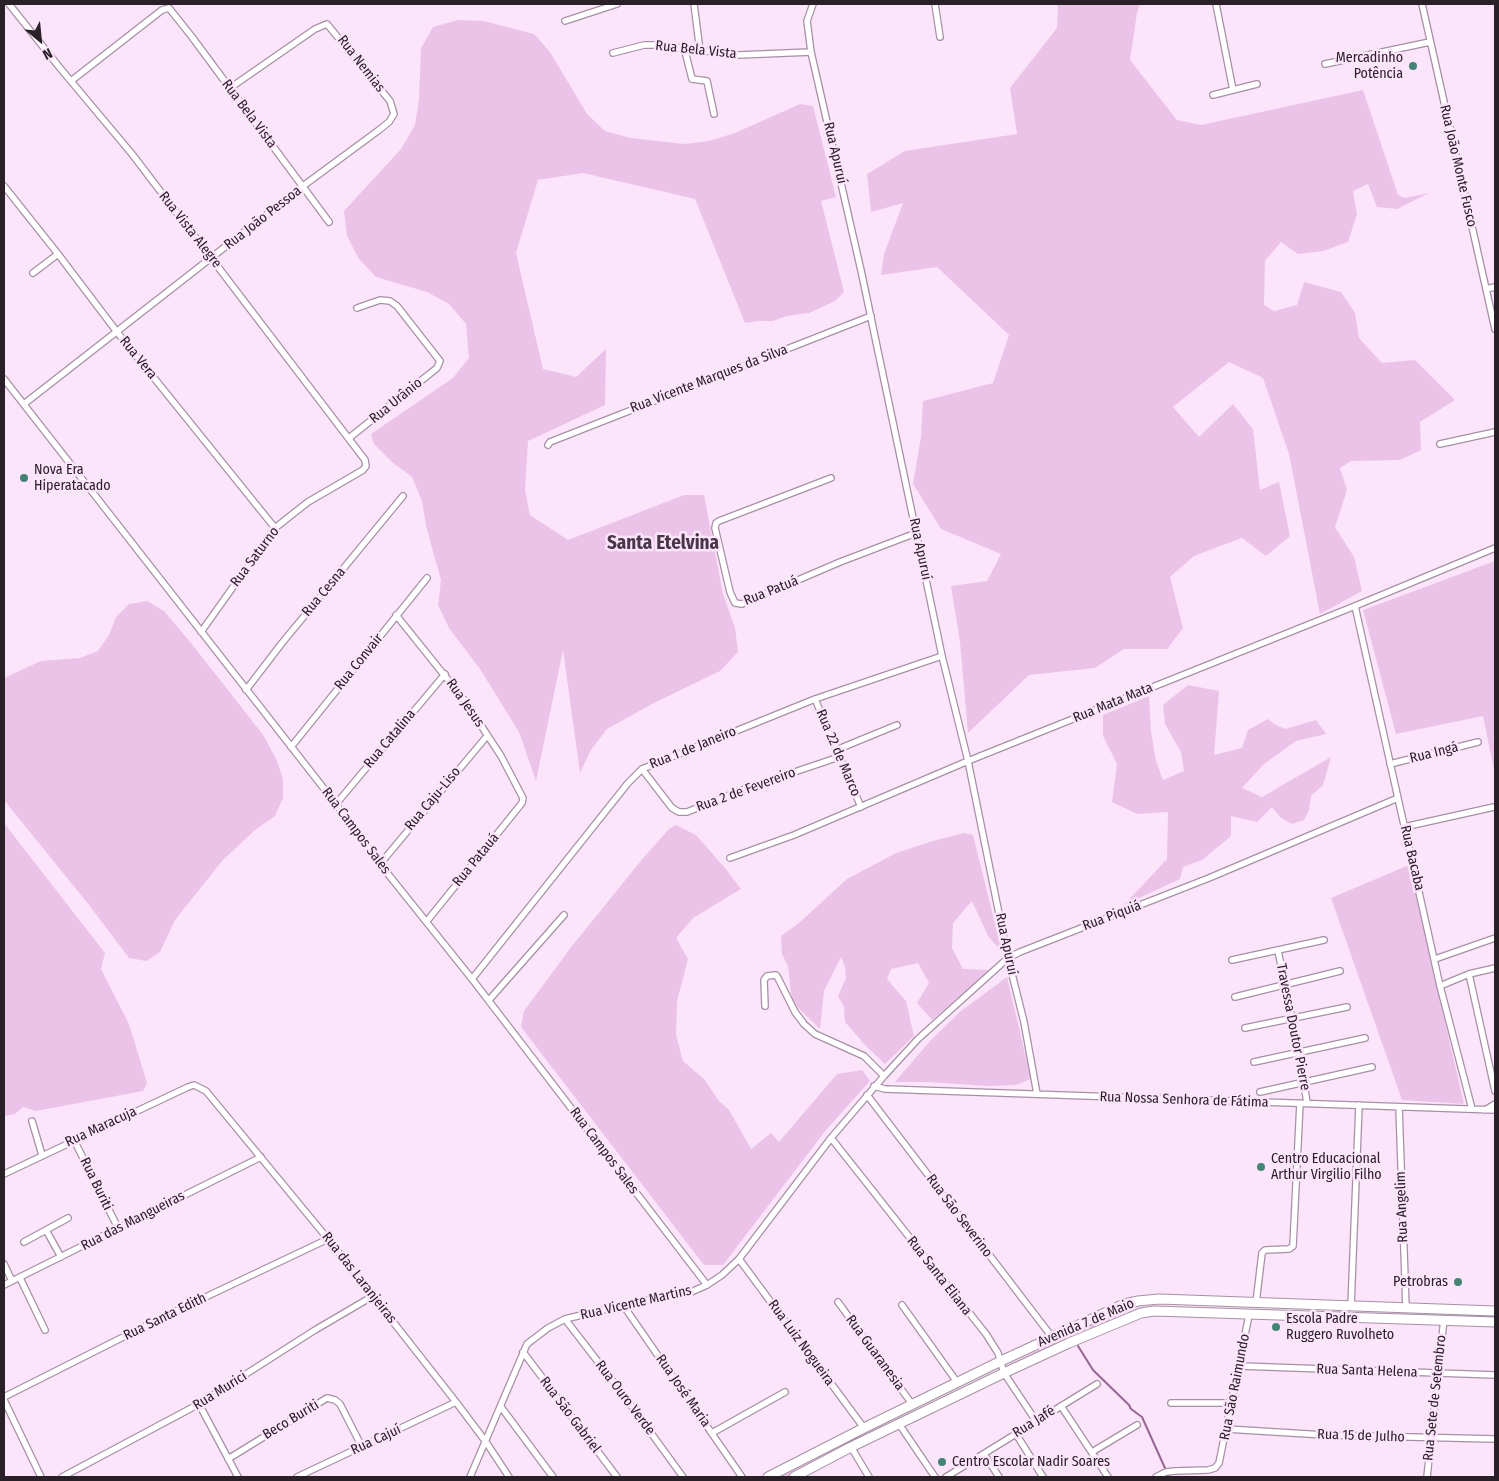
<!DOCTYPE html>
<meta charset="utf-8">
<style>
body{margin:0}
#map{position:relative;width:1499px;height:1481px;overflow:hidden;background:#fce4fa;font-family:"Fira Sans Condensed",sans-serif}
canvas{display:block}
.frame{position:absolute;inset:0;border:5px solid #292028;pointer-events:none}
.north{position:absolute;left:15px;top:15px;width:50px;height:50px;-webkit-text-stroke:4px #fce4fa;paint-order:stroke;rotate:152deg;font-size:14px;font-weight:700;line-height:20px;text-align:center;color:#292028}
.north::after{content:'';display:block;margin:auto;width:18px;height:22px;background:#292028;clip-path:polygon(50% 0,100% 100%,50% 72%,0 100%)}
</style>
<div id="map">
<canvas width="1499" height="1481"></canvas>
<div class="frame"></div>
<div class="north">N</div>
</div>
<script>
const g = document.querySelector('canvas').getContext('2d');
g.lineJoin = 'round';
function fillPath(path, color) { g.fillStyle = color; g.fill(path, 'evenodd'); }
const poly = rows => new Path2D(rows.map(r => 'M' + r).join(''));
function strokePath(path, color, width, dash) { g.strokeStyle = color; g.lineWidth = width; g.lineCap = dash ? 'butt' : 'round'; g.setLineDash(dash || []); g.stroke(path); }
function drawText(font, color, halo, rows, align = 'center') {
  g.font = font + ' "Fira Sans Condensed",sans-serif'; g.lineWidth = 5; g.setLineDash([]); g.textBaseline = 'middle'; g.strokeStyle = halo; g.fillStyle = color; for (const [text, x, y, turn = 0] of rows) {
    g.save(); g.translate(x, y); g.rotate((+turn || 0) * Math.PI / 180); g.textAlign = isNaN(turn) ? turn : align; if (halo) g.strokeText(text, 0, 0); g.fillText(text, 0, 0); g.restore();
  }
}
const green = poly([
 [1058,4,1140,4,1137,13,1130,60,1177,120,1201,125,1363,90,1398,195,1405,198,1429,193,1397,209,1377,207,1368,184,1353,191,1357,214,1348,242,1323,251,1298,254,1281,242,1265,261,1264,305,1274,311,1297,305,1304,282,1341,292,1355,313,1359,338,1382,363,1415,360,1455,400,1420,422,1421,450,1400,460,1351,461,1340,468,1347,490,1335,527,1354,557,1362,591,1320,614,1289,454,1263,378,1229,362,1173,407,1199,437,1233,404,1253,429,1260,490,1279,482,1290,536,1266,556,1242,538,1194,556,1170,577,1183,628,1167,649,1124,649,1095,668,1029,675,968,733,960,642,951,586,987,581,1001,554,941,529,913,484,921,437,923,401,993,383,1009,335,937,267,881,275,884,254,903,203,871,212,867,174,905,151,1017,134,1010,88,1057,28],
 [458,20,484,21,534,34,550,52,587,114,605,131,631,138,684,144,709,141,735,133,800,104,813,106,836,197,821,201,844,292,835,301,809,313,787,316,773,321,758,321,745,323,695,199,583,173,538,180,516,253,543,369,576,377,606,349,605,405,528,441,525,490,530,515,568,540,684,495,704,495,723,594,735,628,738,652,720,671,652,704,607,729,591,750,580,773,563,650,536,781,519,732,480,669,449,628,438,605,441,580,426,526,422,501,412,477,392,462,374,444,371,434,453,378,469,358,466,324,449,304,427,292,376,277,359,259,347,236,344,211,401,149,415,125,419,99,421,48,433,27],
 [1495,561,1495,775,1483,716,1396,734,1363,610],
 [147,601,164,611,191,643,264,736,277,761,283,779,283,798,275,816,255,830,222,861,175,920,160,952,146,961,129,958,89,905,4,800,4,678,41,661,80,658,98,651,109,635,116,617,129,604],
 [1188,685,1219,691,1214,755,1242,748,1248,730,1268,719,1274,724,1285,729,1316,720,1326,734,1296,741,1264,764,1242,788,1262,797,1331,757,1323,785,1311,796,1309,810,1304,820,1292,824,1281,818,1272,807,1257,822,1231,816,1231,836,1202,860,1183,867,1180,879,1124,905,1167,859,1168,812,1137,814,1112,802,1117,764,1103,736,1103,715,1149,696,1151,732,1156,761,1163,780,1184,771,1181,752,1165,724,1163,705],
 [4,823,105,953,101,969,129,1024,147,1083,143,1091,36,1111,23,1107,15,1114,4,1116],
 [676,825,696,835,725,868,741,889,693,918,676,938,688,959,677,1001,676,1035,683,1061,704,1079,719,1101,729,1110,751,1149,771,1133,779,1142,837,1074,862,1070,870,1081,826,1130,723,1265,704,1265,521,1027,524,1011,572,946,644,857,669,829],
 [964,833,973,835,1002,952,988,936,972,901,953,923,952,948,963,969,991,970,932,1020,917,1003,929,983,918,963,891,969,887,979,906,1001,914,1036,885,1064,866,1046,845,1022,844,1007,838,996,846,978,845,967,841,957,824,991,820,1029,792,1002,788,966,782,954,781,936,799,923,847,879,896,853,933,841],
 [1409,865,1464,1104,1402,1100,1331,898],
 [1007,977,1031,1079,1016,1085,988,1086,927,1082,895,1082,930,1041,961,1011],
 [1159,1306,1217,1309,1149,1311,1006,1370,1004,1367,1095,1323,1132,1308],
 [992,1374,993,1375,787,1477,779,1477,842,1445]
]);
const stream = poly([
 [1078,1346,1093,1370,1129,1405,1131,1409,1142,1417,1169,1477]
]);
const minor = poly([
 [9,4,60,68,132,154,365,460,366,466,363,470,308,502,275,528,201,632],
 [694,4,700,51],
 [813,4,807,21,811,52,862,275,942,656,968,761,1008,958,1024,1022,1037,1094],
 [935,4,940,37],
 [1216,4,1233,90],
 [1422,4,1495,329],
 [565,21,617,4],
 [684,47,692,79,707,81,714,114],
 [613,53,644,45,655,45,739,55,811,52],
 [1325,64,1430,42],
 [71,81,162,10,169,8,192,37,329,222],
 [1213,95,1257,84],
 [4,186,58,254,117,332,275,528],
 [33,273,58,254],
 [1486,289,1495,287],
 [4,379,336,804,380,864,472,979,707,1285],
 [24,404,303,186,379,130,389,122,394,114,390,101,327,24,315,29,230,88],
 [349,438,437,368,440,361,397,306,390,301,380,300,357,308],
 [1440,444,1495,432],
 [548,445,550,442,871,316],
 [831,478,719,521,716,523,715,528,730,592,735,603,742,604,840,562,916,533],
 [1355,606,1440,986,1472,1109],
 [396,615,465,701,501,756,523,798,522,803,427,921],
 [246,690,282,643,403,496],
 [815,699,861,807],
 [291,747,427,578],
 [836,750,897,725],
 [1390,764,1478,742],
 [642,769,672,808,679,812,687,812,750,787,839,757],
 [336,804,445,674],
 [1404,827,1494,807],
 [730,858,794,835,968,761,1355,606,1495,548],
 [380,864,487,736],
 [1278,951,1299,1051,1307,1103],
 [1435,959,1495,938],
 [1232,960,1324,940],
 [1469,974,1495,1091],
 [472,979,628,783,642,769,815,699,942,656],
 [1440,986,1469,974,1495,968],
 [1235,997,1340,971],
 [489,1000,564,915],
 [765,1006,764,980,767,976,776,975,778,978,795,1012,804,1024,815,1034,864,1056,884,1076],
 [1245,1028,1347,1007],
 [1254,1062,1365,1038],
 [874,1086,885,1089,1495,1110],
 [1260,1092,1372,1067],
 [867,1095,1052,1337],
 [1399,1107,1406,1308],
 [1485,1110,1495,1104],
 [32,1121,42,1155],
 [831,1138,986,1334,998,1353,1004,1373,1036,1421],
 [74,1140,118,1228],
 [4,1174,188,1087,194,1085,206,1091,328,1239,456,1402,486,1442,509,1477],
 [46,1230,61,1257],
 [24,1242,68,1218],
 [739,1259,864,1428],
 [4,1264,12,1281],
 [20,1278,45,1330],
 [4,1285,261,1157],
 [838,1302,912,1404],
 [1256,1303,1262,1253,1265,1250,1289,1249,1293,1246,1300,1103],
 [623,1305,742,1477],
 [902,1305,957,1382],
 [1351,1306,1359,1105],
 [565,1319,622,1393,683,1477],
 [523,1352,617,1477],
 [1240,1366,1495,1375],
 [4,1397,157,1320,328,1239],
 [4,1400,41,1477],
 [1171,1403,1231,1403],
 [199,1404,238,1477],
 [1061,1406,1108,1477],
 [501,1407,553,1477],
 [899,1424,935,1477],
 [1227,1429,1324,1435,1495,1439],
 [712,1433,785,1392],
 [1016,1434,1043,1477],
 [851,1447,869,1477],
 [1092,1452,1137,1425],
 [984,1454,999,1477],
 [228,1459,327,1398,335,1400,340,1404,362,1447],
 [62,1477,199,1404,315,1330,373,1296],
 [297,1477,456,1402],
 [470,1477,527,1344,548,1328,565,1319,623,1305,691,1292,707,1285,722,1275,739,1259,831,1138,884,1076,918,1039,1008,958,1020,952,1209,878,1398,798],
 [946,1477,1097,1384],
 [1156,1477,1166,1472,1175,1471,1208,1470,1215,1468,1219,1463,1249,1315],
 [1427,1477,1444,1319]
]);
const secondary = poly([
 [768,1477,864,1428,1001,1361,1124,1304,1138,1301,1159,1299,1495,1311],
 [794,1477,851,1447,1004,1373,1069,1343,1141,1313,1154,1311,1495,1322]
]);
const markers = [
 [1413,66,5,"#438475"],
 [24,478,5,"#438475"],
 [1261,1167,5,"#438475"],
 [1458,1282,5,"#438475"],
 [1276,1327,5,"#438475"],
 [942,1462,5,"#438475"]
];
const streetNames = [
 ["Rua Bela Vista",696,50,6],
 ["Rua Nemias",361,64,52],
 ["Rua Bela Vista",249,114,53],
 ["Rua Apuruí",835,153,77],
 ["Rua João Monte Fusco",1458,166,77],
 ["Rua João Pessoa",263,218,-38],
 ["Rua Vista Alegre",190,230,52],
 ["Rua Vera",138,358,51],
 ["Rua Vicente Marques da Silva",709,379,-21],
 ["Rua Urânio",396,401,-39],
 ["Rua Apuruí",920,549,78],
 ["Rua Saturno",255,557,-53],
 ["Rua Patuá",771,591,-22],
 ["Rua Cesna",324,592,-50],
 ["Rua Convair",359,662,-51],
 ["Rua Jesus",465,703,55],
 ["Rua Mata Mata",1113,703,-22],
 ["Rua Catalina",390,739,-50],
 ["Rua 1 de Janeiro",693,748,-22],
 ["Rua 22 de Marco",838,753,67],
 ["Rua Ingá",1434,753,-14],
 ["Rua 2 de Fevereiro",746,790,-20],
 ["Rua Caju-Liso",433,799,-50],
 ["Rua Campos Sales",356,831,53],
 ["Rua Bacaba",1412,858,77],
 ["Rua Patauá",476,860,-51],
 ["Rua Piquiá",1112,916,-21],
 ["Rua Apuruí",1006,944,78],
 ["Travessa Doutor Pierre",1293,1027,79],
 ["Rua Nossa Senhora de Fátima",1184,1100,2],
 ["Rua Maracuja",101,1127,-25],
 ["Rua Campos Sales",604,1151,53],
 ["Rua Buriti",96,1184,64],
 ["Rua Angelim",1402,1207,-92],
 ["Rua São Severino",959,1216,53],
 ["Rua das Mangueiras",133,1221,-27],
 ["Rua Santa Eliana",939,1276,52],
 ["Rua das Laranjeiras",359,1278,52],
 ["Rua Vicente Martins",636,1303,-13],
 ["Rua Santa Edith",165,1317,-26],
 ["Avenida 7 de Maio",1086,1323,-23],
 ["Rua Luiz Nogueira",801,1343,54],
 ["Rua Guaranesia",875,1353,54],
 ["Rua Santa Helena",1367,1371,2],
 ["Rua São Raimundo",1235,1387,-79],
 ["Rua Murici",220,1391,-32],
 ["Rua José Maria",683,1391,55],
 ["Rua Ouro Verde",625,1398,53],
 ["Rua Sete de Setembro",1435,1398,-84],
 ["Rua São Gabriel",570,1415,53],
 ["Beco Buriti",291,1420,-31],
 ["Rua Jafé",1034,1422,-32],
 ["Rua 15 de Julho",1361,1436,2],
 ["Rua Cajuí",376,1440,-25]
];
const poiNames = [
 ["Mercadinho",1403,58,"right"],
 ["Potência",1403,74,"right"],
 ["Nova Era",34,470],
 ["Hiperatacado",34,486],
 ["Centro Educacional",1271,1159],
 ["Arthur Virgilio Filho",1271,1175],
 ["Petrobras",1448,1282,"right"],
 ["Escola Padre",1286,1319],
 ["Ruggero Ruvolheto",1286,1335],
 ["Centro Escolar Nadir Soares",952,1462]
];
const districtNames = [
 ["Santa Etelvina",663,544]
];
fillPath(green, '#ebc3e8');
strokePath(stream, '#946692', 2);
strokePath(minor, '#a690a5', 8);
strokePath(secondary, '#a690a5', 11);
strokePath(minor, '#fff', 5.5);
strokePath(secondary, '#fff', 9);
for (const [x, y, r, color] of markers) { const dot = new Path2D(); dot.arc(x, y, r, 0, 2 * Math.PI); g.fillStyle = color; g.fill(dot); strokePath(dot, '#fce4fa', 2); }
drawText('14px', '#292028', '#fce4fa', streetNames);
drawText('14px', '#292028', '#fce4fa', poiNames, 'left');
drawText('bold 19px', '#483547', '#fce4fa', districtNames);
</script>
